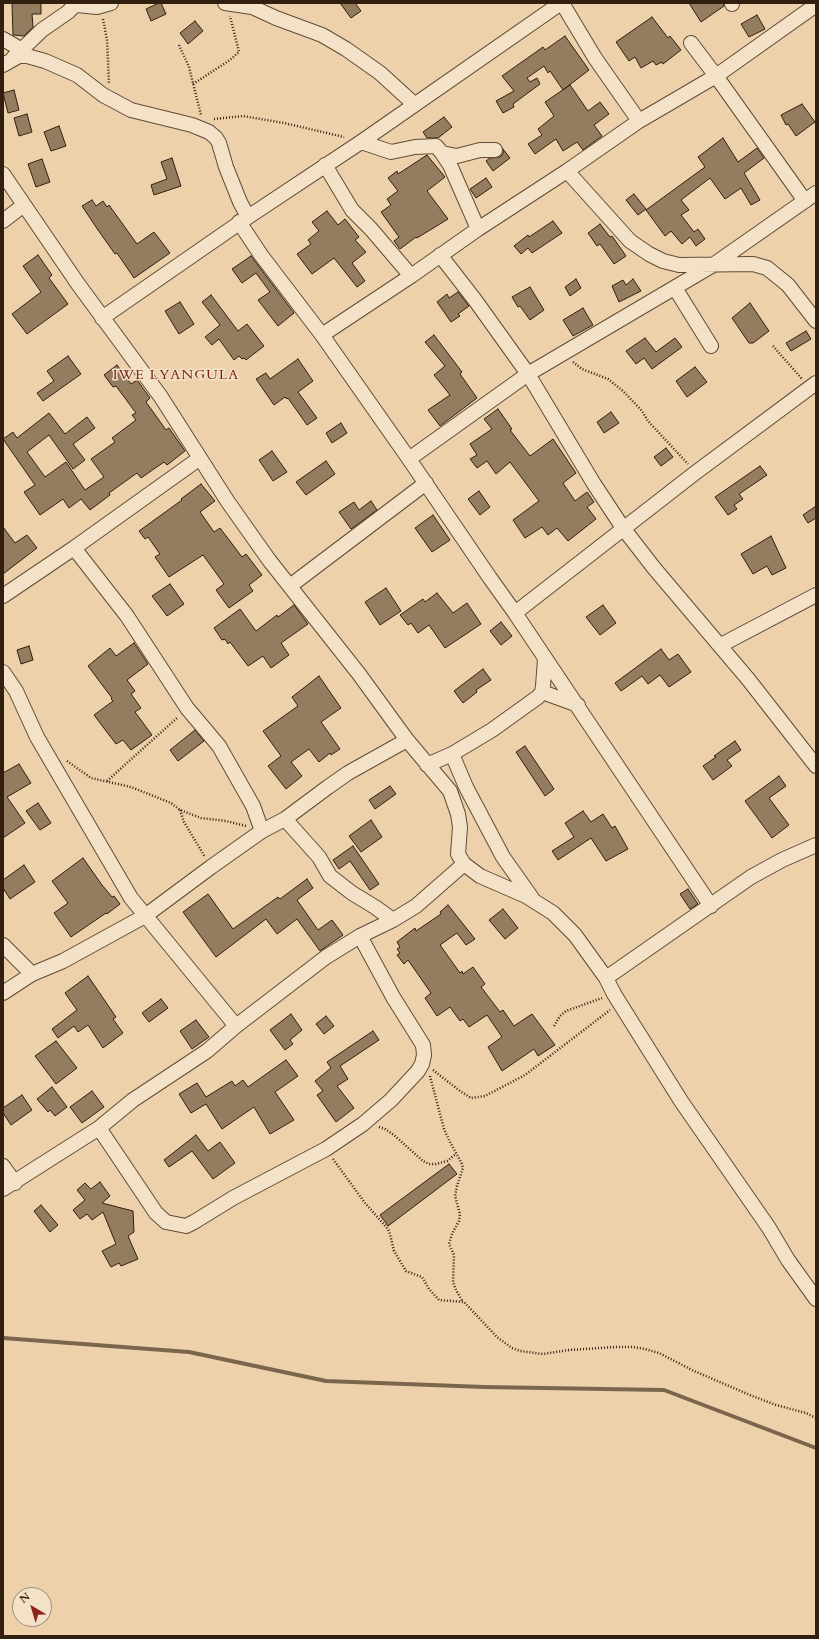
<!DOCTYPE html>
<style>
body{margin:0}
#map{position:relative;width:819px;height:1639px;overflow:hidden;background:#ecd1ab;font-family:Cardo,serif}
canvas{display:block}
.frame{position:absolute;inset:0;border:4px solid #321f0f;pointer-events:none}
.north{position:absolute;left:12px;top:1587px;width:40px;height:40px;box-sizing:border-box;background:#f3e1c8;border:1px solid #a6937e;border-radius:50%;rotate:322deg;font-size:11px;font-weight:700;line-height:16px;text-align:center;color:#321f0f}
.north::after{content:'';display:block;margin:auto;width:14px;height:18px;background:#8f2418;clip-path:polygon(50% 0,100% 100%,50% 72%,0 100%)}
</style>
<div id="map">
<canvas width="819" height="1639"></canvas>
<div class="frame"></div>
<div class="north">N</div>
</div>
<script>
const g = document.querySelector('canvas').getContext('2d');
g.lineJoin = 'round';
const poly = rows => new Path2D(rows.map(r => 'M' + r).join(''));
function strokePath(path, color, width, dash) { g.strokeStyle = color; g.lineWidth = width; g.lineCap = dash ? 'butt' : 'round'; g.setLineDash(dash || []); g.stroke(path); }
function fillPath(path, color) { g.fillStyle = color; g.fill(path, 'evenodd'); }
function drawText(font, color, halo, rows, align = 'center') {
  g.font = font + ' Cardo,serif'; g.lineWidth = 3; g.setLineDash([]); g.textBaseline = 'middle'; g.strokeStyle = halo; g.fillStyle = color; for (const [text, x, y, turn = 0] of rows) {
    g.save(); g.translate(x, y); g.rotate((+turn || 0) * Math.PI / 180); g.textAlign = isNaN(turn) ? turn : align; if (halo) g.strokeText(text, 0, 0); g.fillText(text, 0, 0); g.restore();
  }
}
const stream = poly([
 [3,1338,189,1352,326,1381,484,1387,664,1390,816,1448]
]);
const building = poly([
 [12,3,41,3,41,14,32,14,33,27,24,36,13,35,12,3],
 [159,3,161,3,166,14,151,21,146,9,159,3],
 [340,3,355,3,361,11,351,18,340,3],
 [689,3,724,3,724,6,701,22,689,3],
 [757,15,765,29,749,37,741,24,757,15],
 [652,17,668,38,670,36,681,50,663,64,662,62,656,65,653,61,641,68,635,57,629,61,616,42,652,17],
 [195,21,203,31,188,44,180,33,195,21],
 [565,36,589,70,563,90,550,71,548,73,544,66,527,78,530,82,537,78,540,84,513,104,514,107,503,113,496,101,514,91,502,76,543,47,545,50,565,36],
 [570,85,588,111,600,102,609,114,594,125,602,136,583,150,577,142,563,151,556,139,535,154,528,144,542,135,538,129,554,116,545,102,570,85],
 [14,90,19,110,8,113,3,93,14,90],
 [802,104,815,122,796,136,788,124,786,125,781,115,802,104],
 [27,114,32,132,19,136,14,118,27,114],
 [444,117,452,127,438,138,427,138,423,132,444,117],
 [59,126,66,146,51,151,44,132,59,126],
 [723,138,738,162,757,148,764,158,744,173,760,200,751,205,741,188,725,199,710,178,681,200,689,210,681,215,694,232,698,229,705,239,696,246,690,237,682,244,671,231,665,236,646,210,705,167,698,157,723,138],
 [503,149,510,158,493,171,486,161,490,158,500,157,503,154,503,149],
 [427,155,445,177,427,191,448,219,417,238,416,237,400,249,394,241,399,237,381,212,391,205,387,199,398,191,388,178,397,171,398,174,427,155],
 [172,158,181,186,154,195,151,185,167,179,161,162,172,158],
 [42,159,50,182,36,187,28,164,42,159],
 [486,178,492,187,476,198,470,189,486,178],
 [634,194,646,209,638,215,626,200,634,194],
 [92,200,96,206,103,201,107,207,109,205,137,244,154,232,170,253,134,278,117,253,115,254,98,230,82,206,92,200],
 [327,211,338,225,345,219,359,237,355,240,366,252,352,263,365,281,357,287,334,258,312,274,297,254,311,244,308,240,319,231,312,222,327,211],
 [553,221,562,233,532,253,528,248,521,254,514,246,528,235,529,237,553,221],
 [600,224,610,237,612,236,626,256,614,264,600,244,597,246,588,233,600,224],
 [38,255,52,275,49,278,68,304,27,334,12,314,41,292,23,266,38,255],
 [251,256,294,313,278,326,258,300,270,292,256,273,242,283,232,269,251,256],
 [576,279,581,288,570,296,565,287,576,279],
 [633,279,641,291,619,302,612,286,623,280,626,285,633,279],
 [530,287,544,310,530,320,520,306,518,307,512,297,530,287],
 [458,292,469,306,458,314,460,316,451,322,437,302,447,294,449,298,458,292],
 [211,295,238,331,247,324,264,346,246,360,244,358,242,359,239,356,234,360,219,339,212,345,205,337,220,325,202,302,211,295],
 [180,302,194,324,179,334,165,311,180,302],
 [750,303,769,331,753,343,749,343,732,318,750,303],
 [583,308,593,325,573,336,563,320,583,308],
 [806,331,811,339,791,351,786,343,806,331],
 [434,335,462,372,460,374,477,398,440,426,428,410,450,395,434,375,445,366,425,342,434,335],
 [645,338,656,352,675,338,682,347,652,369,644,358,636,364,626,351,645,338],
 [68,356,81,374,43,401,37,393,54,381,47,371,68,356],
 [298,359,313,381,298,392,317,418,307,425,288,398,287,399,285,397,274,405,256,379,266,373,270,379,298,359],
 [117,365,131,384,137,380,150,398,146,402,166,430,169,428,185,451,167,465,164,462,141,478,137,473,109,493,110,495,90,510,81,499,69,508,63,499,40,515,24,492,35,485,3,439,13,432,17,438,49,413,65,434,87,417,95,428,73,444,85,460,73,469,49,435,27,452,45,477,66,462,85,490,104,477,91,459,115,442,112,438,136,420,132,415,136,413,116,386,113,387,104,375,117,365],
 [695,367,707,382,687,397,676,381,695,367],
 [498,409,512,429,510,430,530,456,553,439,576,473,563,483,575,501,587,492,594,502,587,507,596,519,568,541,557,528,548,535,542,527,525,538,513,520,539,501,510,462,496,474,487,461,477,468,470,459,477,455,470,444,492,429,484,419,498,409],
 [611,412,619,423,604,433,597,422,611,412],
 [341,423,347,433,332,443,326,433,341,423],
 [666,448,673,457,661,466,654,457,666,448],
 [272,451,287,472,273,481,259,460,272,451],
 [326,461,335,474,306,495,296,482,326,461],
 [760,466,767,475,739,494,743,499,734,505,737,509,728,515,715,497,760,466],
 [201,484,215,501,200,512,214,532,220,528,242,557,246,554,262,575,249,585,253,591,229,608,216,590,224,584,203,555,169,577,155,557,160,554,148,537,145,539,139,531,182,500,181,499,201,484],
 [479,491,490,507,480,515,468,499,479,491],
 [371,501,377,510,351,529,339,512,354,502,359,510,371,501],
 [816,506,816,518,808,523,803,515,816,506],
 [433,515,450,540,432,552,415,528,433,515],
 [3,527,15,543,27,535,37,548,3,574,3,527],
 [771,536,786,568,772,575,767,566,753,574,741,554,771,536],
 [170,584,184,604,167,616,152,596,170,584],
 [386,588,401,611,380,625,365,602,386,588],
 [437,593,453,613,467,603,481,624,445,648,429,625,418,633,411,623,408,625,400,615,423,599,425,602,437,593],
 [294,605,308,624,281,643,289,655,271,668,263,656,248,666,230,642,228,644,225,639,222,640,214,628,240,609,256,631,277,615,278,617,294,605],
 [603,605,616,623,600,635,586,617,603,605],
 [501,622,512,636,501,645,490,631,501,622],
 [134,643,148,664,127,680,135,691,131,694,141,708,135,712,152,735,131,750,123,740,116,744,94,715,113,701,111,699,112,698,88,666,110,648,116,656,134,643],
 [29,646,33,660,21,664,17,650,29,646],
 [661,649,669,660,678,654,691,672,669,687,660,675,648,684,642,676,621,691,615,683,661,649],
 [483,669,491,680,476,690,477,692,463,703,454,691,483,669],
 [319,676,341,708,321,722,340,749,331,755,330,753,319,762,309,749,291,762,302,776,286,789,268,766,281,756,263,731,298,706,292,697,319,676],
 [195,730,204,741,178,761,170,750,195,730],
 [735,741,741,750,727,760,732,766,713,780,703,766,716,757,714,756,735,741],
 [525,746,554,789,545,796,516,752,525,746],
 [19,764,31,783,7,797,25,823,3,838,3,773,19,764],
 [779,776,786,786,769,798,789,825,772,838,745,801,779,776],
 [390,786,396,794,375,809,369,800,390,786],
 [38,803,51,823,40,830,26,811,38,803],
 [583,811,591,822,603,814,612,828,615,826,628,849,606,861,591,838,558,860,552,851,574,837,565,823,583,811],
 [371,820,382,837,361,852,349,836,371,820],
 [353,846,379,884,370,890,350,861,339,869,333,860,353,846],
 [83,858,102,885,112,897,114,896,120,904,107,914,106,913,71,937,54,913,68,903,52,881,83,858],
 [24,865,35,882,10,899,3,888,3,880,24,865],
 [307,879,313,888,297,900,318,930,332,920,343,935,320,951,297,919,277,934,266,919,216,957,183,912,208,894,233,929,278,897,280,899,307,879],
 [688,889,698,904,690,909,680,894,688,889],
 [448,905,475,939,466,945,457,933,440,945,460,973,462,971,463,974,473,967,485,984,481,987,500,1012,503,1010,514,1026,532,1014,555,1045,538,1056,534,1049,502,1071,488,1047,502,1037,487,1015,469,1027,463,1019,460,1021,450,1007,437,1016,425,998,431,993,408,960,404,964,397,955,400,953,397,949,400,947,397,942,415,928,416,931,441,914,440,912,448,905],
 [503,909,518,928,505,939,489,920,503,909],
 [88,976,116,1017,113,1019,123,1033,103,1048,88,1025,78,1032,74,1026,58,1038,52,1029,77,1010,65,993,88,976],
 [161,999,168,1008,149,1022,142,1013,161,999],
 [291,1014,302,1030,290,1040,293,1044,285,1050,270,1030,291,1014],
 [326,1016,334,1026,324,1034,316,1024,326,1016],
 [196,1020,209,1037,192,1049,180,1031,196,1020],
 [373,1031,379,1040,340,1066,348,1079,337,1086,354,1108,336,1122,317,1095,323,1091,315,1081,331,1068,327,1062,373,1031],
 [56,1041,77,1068,56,1084,35,1056,56,1041],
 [286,1060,298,1076,275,1092,294,1120,270,1134,254,1107,222,1129,206,1104,191,1113,179,1094,197,1083,206,1097,232,1081,235,1086,243,1080,248,1087,286,1060],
 [52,1087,67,1107,55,1116,50,1110,48,1112,37,1099,52,1087],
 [92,1091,104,1107,82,1123,70,1107,92,1091],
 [22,1095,32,1110,11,1125,3,1113,3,1108,22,1095],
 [196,1135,208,1151,220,1142,235,1163,213,1179,192,1151,169,1167,164,1160,196,1135],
 [449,1164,457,1174,388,1226,380,1215,449,1164],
 [100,1182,110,1196,102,1203,133,1211,134,1232,128,1236,138,1259,121,1266,119,1263,111,1267,102,1251,116,1244,103,1212,92,1220,87,1214,80,1219,73,1210,85,1200,77,1190,85,1183,91,1189,100,1182],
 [41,1205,58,1225,50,1232,34,1211,41,1205]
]);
const path = poly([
 [103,19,107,40,109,84],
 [179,45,189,67,201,115],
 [193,84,230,60,239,52,230,16],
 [214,119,243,116,284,123,344,137],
 [773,346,802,379],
 [573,362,582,369,608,379,623,391,642,411,648,421,688,464],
 [67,761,91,778,131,787,171,803,180,810,201,818,226,821,246,826],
 [107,781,178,717],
 [180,810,184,822,205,857],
 [554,1026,560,1016,566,1011,602,998],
 [433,1070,460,1091,471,1098,485,1096,525,1075,610,1010],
 [430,1076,444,1129,450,1142,462,1164,463,1168,457,1186,455,1196,460,1214,459,1221,452,1234,449,1244,454,1255,453,1282,456,1290,463,1302],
 [379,1127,385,1129,394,1135,423,1161,429,1164,436,1164,447,1161,456,1154],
 [333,1159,365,1203,388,1229,390,1234,394,1251,406,1271,422,1277,429,1289,439,1300,464,1302,497,1337,512,1348,520,1351,543,1354,569,1350,615,1347,633,1347,645,1349,659,1353,694,1371,750,1395,776,1405,806,1413,816,1418]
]);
const minor = poly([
 [225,3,252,7,276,18,322,35,346,49,380,73,414,104],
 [562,3,595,58,639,121],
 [732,3,732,4],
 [77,5,97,7,111,3],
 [3,39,22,50],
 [691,43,716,76,805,201],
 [13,58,42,30,68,12,77,3],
 [3,65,19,56,27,56,45,61,77,75,103,95,131,110,192,125,209,132,216,138,219,143,226,167,240,202,248,217],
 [361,142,391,152,415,147,436,146,442,153,450,165,478,229],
 [442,153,457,156,480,150,495,150],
 [325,165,352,210,371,229,411,276],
 [567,171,630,241,649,254,663,261,679,265,753,264,767,268,788,285,816,321],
 [3,174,78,284,161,397,228,502,269,560,359,674,407,740,450,791,458,814,460,827,458,854,464,864,480,876,526,896,553,913,575,935,606,978,614,994,681,1101,769,1228,788,1260,816,1299],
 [3,221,24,205],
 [239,222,261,255,322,335,409,459,490,578,515,613,711,906],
 [440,255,475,300,528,374,594,484,623,528,654,568,748,679,816,766],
 [675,288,711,346],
 [102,318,248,217,361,142,561,3],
 [322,335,411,276,478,229,567,171,639,121,716,76,816,5],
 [409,459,528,374,713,265,816,193],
 [74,548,127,616,187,708,219,746,253,806,262,831],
 [290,586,426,483],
 [3,596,74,548,200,458],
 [515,613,695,473,816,383],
 [721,645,816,595],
 [3,672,16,691,37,737,131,898,236,1026],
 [542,692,578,705],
 [452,754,466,787,503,857,532,898],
 [427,765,452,754,492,730,538,697,542,692,543,686,545,659],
 [285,819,319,857,330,876,352,893,375,907,393,920],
 [3,945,32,974],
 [606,978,751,877,782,860,816,845],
 [3,993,32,974,63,961,145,916,211,867,262,831,285,819,328,787,348,773,407,740],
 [99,1128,156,1213,166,1222,186,1226,194,1222,233,1198,326,1149,363,1124,391,1100,418,1071,422,1064,424,1055,423,1045,393,997,360,936],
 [3,1166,15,1183],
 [3,1189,99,1128,133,1100,207,1051,236,1026,326,957,360,936,393,920,416,906,464,864]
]);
const quarterNames = [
 ["IWE LYANGULA",176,376]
];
strokePath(stream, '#7c654d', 4);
fillPath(building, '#937c60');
strokePath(building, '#321f0f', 1);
strokePath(minor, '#604c36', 16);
strokePath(path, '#321f0f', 2.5, [1, 2]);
strokePath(minor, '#f3e1c8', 14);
g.letterSpacing = '1px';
drawText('14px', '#7a1f14', '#f3e1c8', quarterNames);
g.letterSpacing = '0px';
</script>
